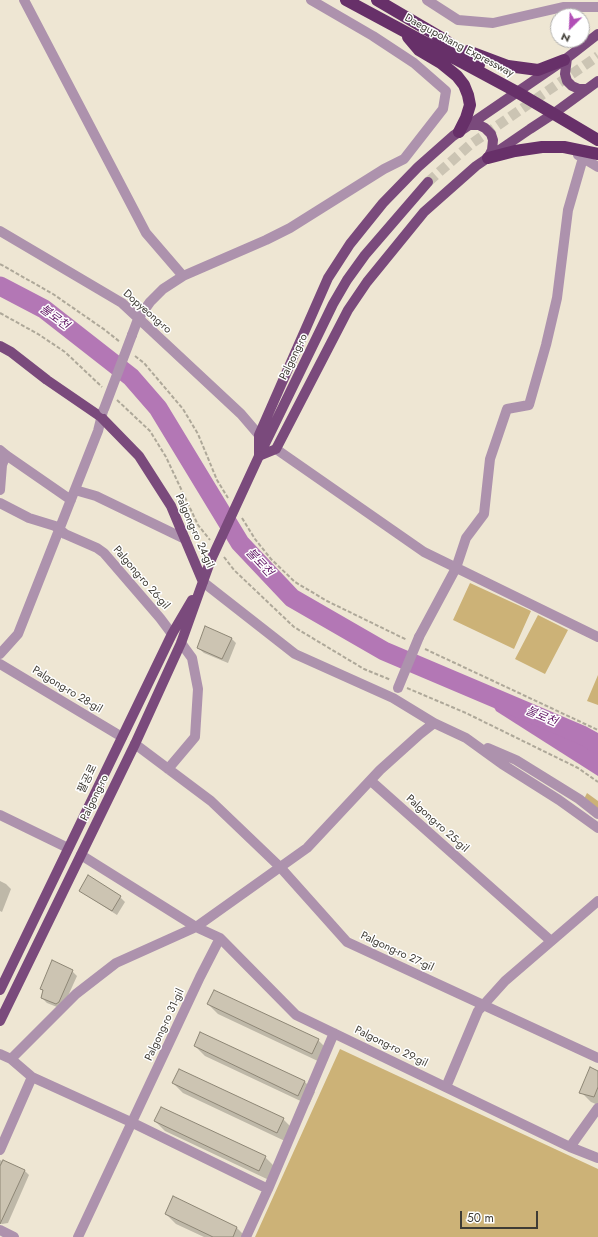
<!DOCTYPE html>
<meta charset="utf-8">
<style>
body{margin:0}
#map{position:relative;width:598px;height:1237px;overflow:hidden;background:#eee6d3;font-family:Jost,sans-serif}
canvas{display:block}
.north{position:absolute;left:550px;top:8px;width:40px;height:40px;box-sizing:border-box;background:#fff;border:1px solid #b2b1ae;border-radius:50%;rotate:204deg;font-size:11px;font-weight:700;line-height:16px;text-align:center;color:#3f3c35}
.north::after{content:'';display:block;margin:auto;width:14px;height:18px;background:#b14fb6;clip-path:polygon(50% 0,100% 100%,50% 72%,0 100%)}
.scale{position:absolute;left:460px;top:1211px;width:78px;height:18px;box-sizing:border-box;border:2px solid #3f3c35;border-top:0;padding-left:5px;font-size:12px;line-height:14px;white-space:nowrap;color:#3f3c35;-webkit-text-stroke:3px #fff;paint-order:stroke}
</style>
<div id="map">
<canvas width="598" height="1237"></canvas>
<div class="north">N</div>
<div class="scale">50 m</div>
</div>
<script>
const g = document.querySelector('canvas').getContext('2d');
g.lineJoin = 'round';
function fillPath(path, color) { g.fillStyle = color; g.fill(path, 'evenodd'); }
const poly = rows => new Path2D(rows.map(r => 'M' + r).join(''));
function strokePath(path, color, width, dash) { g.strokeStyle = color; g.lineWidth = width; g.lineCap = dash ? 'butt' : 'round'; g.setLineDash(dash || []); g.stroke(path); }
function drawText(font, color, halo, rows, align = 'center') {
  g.font = font + ' Jost,"Noto Sans KR",sans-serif'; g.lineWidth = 3; g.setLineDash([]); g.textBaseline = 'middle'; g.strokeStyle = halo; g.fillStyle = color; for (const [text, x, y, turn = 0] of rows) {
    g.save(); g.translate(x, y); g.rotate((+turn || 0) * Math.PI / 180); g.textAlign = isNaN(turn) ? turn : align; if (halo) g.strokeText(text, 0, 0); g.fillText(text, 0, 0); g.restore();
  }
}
const green = poly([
 [470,583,531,611,514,649,453,620],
 [538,615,568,630,545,674,515,659],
 [598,675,598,705,587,701],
 [587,793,598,801,598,814,583,801],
 [340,1049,598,1169,598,1237,255,1237]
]);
const water = poly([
 [487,694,582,735,598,744,598,776,496,711]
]);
const shadow = poly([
 [231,638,236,643,228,663,204,653,198,648],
 [0,881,6,884,11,889,2,912,0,911],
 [81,890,120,897,125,902,117,915,86,895],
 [72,971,77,976,63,1007,62,1009,47,1003,42,998,43,991,41,989],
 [208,1004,318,1040,328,1050,322,1063,218,1014],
 [201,1033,305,1082,315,1092,309,1105,205,1056,195,1046],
 [598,1072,598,1105,591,1102,581,1092],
 [173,1083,283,1119,293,1129,287,1142,183,1093],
 [155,1121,265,1157,275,1167,269,1180,165,1131],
 [0,1160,24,1170,29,1175,8,1223,2,1224,0,1223],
 [174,1197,237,1228,246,1237,204,1237,176,1224,166,1214]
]);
const river = poly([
 [0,286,44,309,131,377,158,408,240,543,292,598,384,651,582,735,598,744]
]);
const building = poly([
 [205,626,232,638,222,659,197,648,205,626],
 [88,875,121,896,112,911,79,891,88,875],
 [52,960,73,970,59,1002,56,1004,41,998,43,990,40,989,52,960],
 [214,990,319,1039,312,1054,207,1004,214,990],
 [200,1032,305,1081,298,1096,194,1046,200,1032],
 [590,1067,598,1071,598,1087,594,1097,579,1093,590,1067],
 [179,1069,284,1118,277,1133,172,1083,179,1069],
 [161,1107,266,1156,259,1171,154,1121,161,1107],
 [3,1160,25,1170,0,1224,0,1166,3,1160],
 [173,1196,237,1227,233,1237,213,1237,165,1214,173,1196]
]);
const majorTunnel = poly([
 [428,182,471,144,598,56]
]);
const path = poly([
 [0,264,53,294,105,330,120,342],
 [0,313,38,334,65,352,102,387],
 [135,356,144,363,183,409,198,434,217,480,228,498],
 [117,400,150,431,166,457,198,525,210,540],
 [242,518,255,539,271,559,295,582,327,601,407,640],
 [224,557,234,570,294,627,364,669,391,680],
 [425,649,598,730],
 [407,688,466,713,578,768,598,782]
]);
const minor = poly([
 [24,0,146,233,183,276],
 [427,0,458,20,493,23,563,7,598,7],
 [578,155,598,167],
 [0,231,122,303,241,414,259,435],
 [132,335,138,319,150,302,163,289,183,276,266,240,290,228,384,169,404,159,443,109,446,91,414,63,373,36,311,0],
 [276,449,424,552,598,637],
 [0,450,6,455,71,500],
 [0,490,2,465,6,455],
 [75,490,96,496,185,539],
 [0,503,29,518,55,526,65,534,97,548,104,553,160,618,172,634],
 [203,582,295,654,393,698,434,723,466,738,502,764,559,800,598,828],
 [419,637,456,568,466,538,484,514,490,459,507,409,529,405,546,345,557,298,568,210,583,158],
 [0,654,18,634,98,431,103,411],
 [0,664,122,737],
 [135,744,211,801,280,867,347,942,598,1058],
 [488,748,516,760,579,799,598,814],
 [168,769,195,737,198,689,192,658,181,643],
 [371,781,551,941],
 [0,815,68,848],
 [81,855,196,927,220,938,296,1015,570,1147,598,1158],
 [0,1054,11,1059,76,994,116,963,196,927,307,848,380,770,420,734,434,723],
 [11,1059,32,1077,133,1123,268,1189],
 [446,1087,478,1011,505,981,598,901],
 [570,1147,598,1108],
 [0,1150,32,1077],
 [0,1230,14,1237],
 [78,1237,200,977,220,938],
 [246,1237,268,1189,334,1033]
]);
const major = poly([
 [567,58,565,74,567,81,572,86,579,89,587,89],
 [469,125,479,125,485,128,491,134,493,140,492,150,488,158],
 [0,346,11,352,47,380,101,417,139,456,171,506,203,582],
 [260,454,333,304,347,280,365,255,428,182],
 [259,456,259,435,328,278,350,244,383,203,418,167,453,136,567,58,598,34],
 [259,456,276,449,348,310,367,282,424,212,476,166,530,129,553,114,598,81],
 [0,990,172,634,192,600],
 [0,1021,135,744,181,643,210,562]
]);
const highway = poly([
 [346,0,517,92,598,140],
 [377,0,445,40,479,65],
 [408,37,419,50,441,63,457,76,464,85,468,95,470,105,466,118,459,132],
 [468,51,508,66,538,70,564,60],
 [488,158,515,151,542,147,564,147,598,154]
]);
const minorBridge = poly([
 [104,409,132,335],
 [398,688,419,637]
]);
const majorBridge = poly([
 [210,562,259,456]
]);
const streetNames = [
 ["Daegupohang Expressway",459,46,28],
 ["Dopyeong-ro",147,312,41],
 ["Palgong-ro",294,357,-64],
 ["Palgong-ro 24-gil",194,531,66],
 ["Palgong-ro 26-gil",141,578,49],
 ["Palgong-ro 28-gil",67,690,31],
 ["팔공로",88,779,-64],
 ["Palgong-ro",95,798,-64],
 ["Palgong-ro 25-gil",437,824,42],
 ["Palgong-ro 27-gil",397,952,25],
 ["Palgong-ro 31-gil",165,1025,-65],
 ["Palgong-ro 29-gil",391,1047,26]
];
const waterNames = [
 ["불로천",54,318,36],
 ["불로천",259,563,47],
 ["불로천",541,717,23]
];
fillPath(green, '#ccb277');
fillPath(water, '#b377b5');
fillPath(shadow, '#0003');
strokePath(river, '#b377b5', 19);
fillPath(building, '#ccc4b2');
strokePath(building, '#8d8675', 1);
strokePath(majorTunnel, '#cbc4b3', 10, [10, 5]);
strokePath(path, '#aea899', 2, [4, 2]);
strokePath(minor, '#ad92ad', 10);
strokePath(major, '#7a4a7c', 10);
strokePath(highway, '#673069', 12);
strokePath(minorBridge, '#ad92ad', 10);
strokePath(majorBridge, '#7a4a7c', 10);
drawText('11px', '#3f3c35', '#fff', streetNames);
drawText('italic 12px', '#641b68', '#fff', waterNames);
</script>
